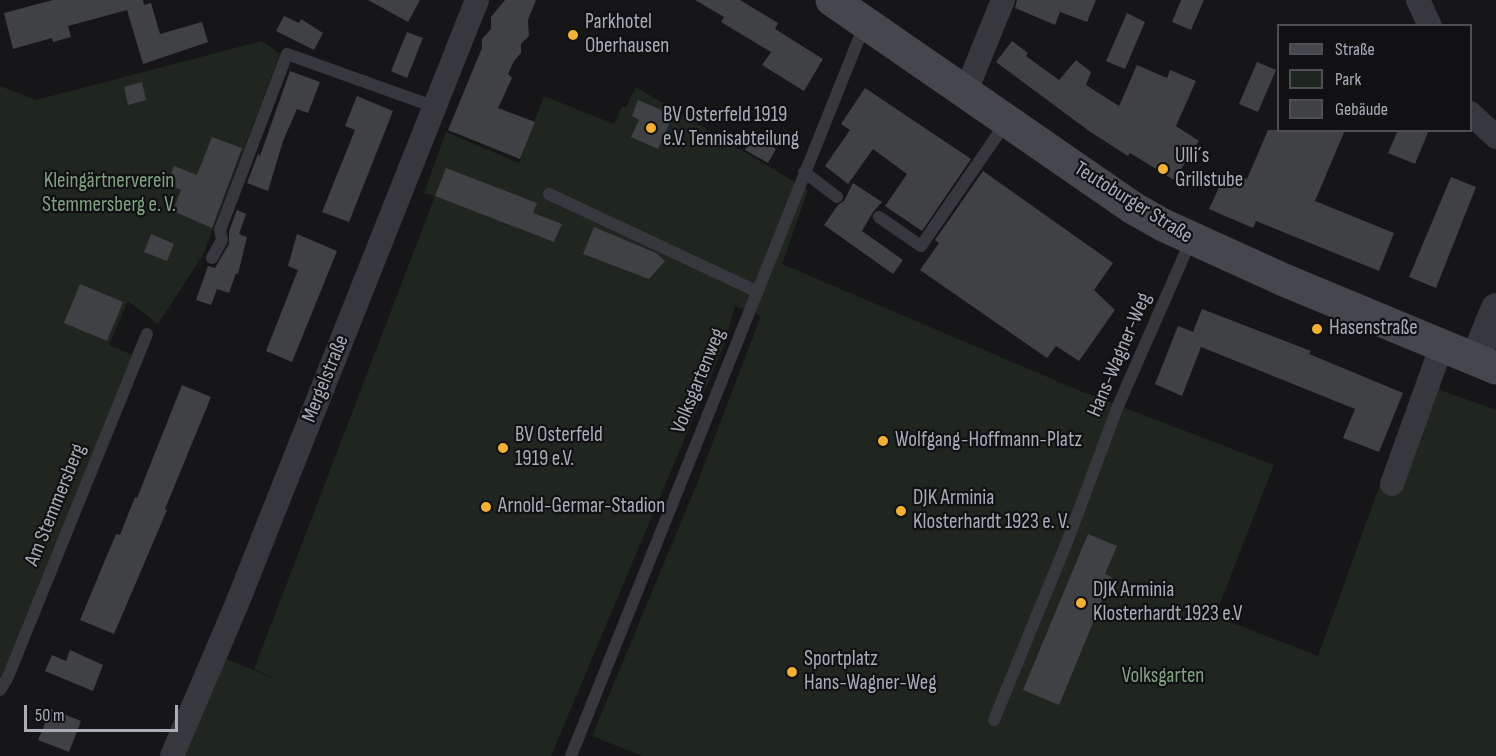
<!DOCTYPE html>
<meta charset="utf-8">
<style>
body{margin:0}
#map{position:relative;width:1496px;height:756px;overflow:hidden;background:#161618;font-family:"Sofia Sans Condensed",sans-serif}
canvas{display:block}
.legend{position:absolute;left:1277px;top:24px;width:195px;height:108px;box-sizing:border-box;background:#111113;border:2px solid #4d4f55;margin:0;padding:8px 10px;list-style:none;font-size:18px;color:#a8adb8}
.legend li{display:flex;align-items:center;gap:12px;height:30px}
.legend b{width:30px;border:2px solid #4d4f55}
.scale{position:absolute;left:24px;top:705px;width:154px;height:27px;box-sizing:border-box;border:3px solid #a8adb8;border-top:0;padding-left:8px;font-size:18px;line-height:21px;white-space:nowrap;color:#a8adb8;-webkit-text-stroke:4px #111113;paint-order:stroke}
</style>
<div id="map">
<canvas width="1496" height="756"></canvas>
<ul class="legend">
<li><b style="height:8px;background:#45474d"></b>Straße</li>
<li><b style="height:16px;background:#1e261f"></b>Park</li>
<li><b style="height:16px;background:#404145"></b>Gebäude</li>
</ul>
<div class="scale">50 m</div>
</div>
<script>
const g = document.querySelector('canvas').getContext('2d');
g.lineJoin = 'round';
function fillPath(path, color) { g.fillStyle = color; g.fill(path, 'evenodd'); }
const poly = rows => new Path2D(rows.map(r => 'M' + r).join(''));
function strokePath(path, color, width, dash) { g.strokeStyle = color; g.lineWidth = width; g.lineCap = dash ? 'butt' : 'round'; g.setLineDash(dash || []); g.stroke(path); }
function drawText(font, color, halo, rows, align = 'center') {
  g.font = font + ' "Sofia Sans Condensed",sans-serif'; g.lineWidth = 4.5; g.setLineDash([]); g.textBaseline = 'middle'; g.strokeStyle = halo; g.fillStyle = color; for (const [text, x, y, turn = 0] of rows) {
    g.save(); g.translate(x, y); g.rotate((+turn || 0) * Math.PI / 180); g.textAlign = isNaN(turn) ? turn : align; if (halo) g.strokeText(text, 0, 0); g.fillText(text, 0, 0); g.restore();
  }
}
const green = poly([
 [262,41,280,54,203,255,158,324,128,301,109,345,132,355,0,680,0,86,36,100],
 [636,87,808,190,782,264,1078,390,1274,465,1215,616,1318,656,1417,382,1496,410,1496,756,642,756,592,736,696,486,761,316,735,306,724,345,551,756,184,756,226,659,278,680,254,669,435,196,424,193,446,132,519,163,544,96,614,124,622,106,626,107]
]);
const building = poly([
 [53,0,143,0,144,5,151,3,160,34,202,22,208,42,143,64,127,10,142,6,68,26,71,37,53,42,52,38,13,49,4,13],
 [368,0,420,0,408,22],
 [505,0,536,0,528,20,529,36,521,44,521,53,514,61,508,74,512,78,498,108,535,122,520,159,448,130,482,48,482,39,491,29,491,17],
 [695,0,740,0,778,23,775,29,823,59,804,91,762,65,771,52,721,22,724,17],
 [1017,0,1096,0,1087,22,1060,12,1055,25,1015,8],
 [1181,0,1204,0,1191,30,1172,22],
 [1127,13,1145,22,1125,69,1106,61],
 [284,16,299,23,301,19,323,33,314,50,276,31],
 [407,32,423,38,407,78,391,71],
 [1012,41,1028,53,1026,56,1059,80,1076,60,1091,72,1086,85,1119,106,1137,65,1167,78,1170,70,1196,81,1176,126,1199,141,1174,180,1130,153,1128,156,1089,131,996,62],
 [1257,62,1276,70,1258,112,1239,104],
 [290,71,320,82,308,113,297,109,283,141,268,191,247,183,258,154,260,156],
 [142,82,146,100,128,105,124,87],
 [865,88,971,159,922,231,885,206,907,174,873,149,848,184,825,166,850,130,841,124],
 [357,96,393,111,349,222,322,212,355,130,345,126],
 [638,100,673,115,658,149,631,137,639,120,632,116],
 [1268,130,1345,130,1315,201,1394,233,1379,271,1256,221,1253,228,1209,209,1222,181,1232,185,1237,175,1247,179],
 [1398,130,1429,130,1415,164,1388,153],
 [753,136,776,149,768,163,745,150],
 [212,137,242,148,212,228,173,211,181,190,167,184,174,166,197,175],
 [446,168,537,203,533,213,562,224,554,242,435,196],
 [983,171,1113,263,1094,290,1115,310,1079,361,1056,346,1047,358,920,270,939,243,935,240],
 [1451,177,1476,187,1436,288,1409,277],
 [853,183,882,202,873,212,862,231,903,260,893,274,824,225,838,205,844,201],
 [237,210,246,214,239,234,247,237,238,274,236,273,229,293,217,289,211,305,196,300,208,266,215,268,229,244,229,231],
 [594,227,656,253,665,261,649,279,583,254],
 [151,234,174,244,167,261,144,252],
 [297,234,337,251,292,362,266,351,298,270,288,266],
 [80,284,123,302,107,341,64,323],
 [1202,309,1311,351,1309,354,1403,393,1379,452,1343,438,1355,409,1201,347,1182,396,1155,384,1178,326,1193,332],
 [182,385,211,397,165,509,167,510,114,634,80,620,116,534,120,535,135,497,137,498],
 [1088,534,1117,546,1105,574,1112,577,1059,705,1023,690],
 [70,650,103,665,93,691,45,671,52,655,66,661],
 [51,709,81,721,69,752,38,740]
]);
const service = poly([
 [804,172,837,197],
 [549,194,756,291],
 [879,217,921,246,1007,121],
 [212,258,222,240,220,230,287,54,435,107],
 [0,690,7,679,147,334],
 [994,720,1069,537,1118,406,1191,240],
 [571,756,864,26]
]);
const minor = poly([
 [1418,0,1430,26],
 [966,91,1003,0],
 [1470,113,1496,137],
 [1392,484,1442,345],
 [172,756,236,606,477,0]
]);
const tertiary = poly([
 [1475,359,1496,308]
]);
const secondary = poly([
 [832,0,1133,208,1163,225,1284,280,1496,368]
]);
const markers = [
 [573,35,6,"#f2b134"],
 [651,128,6,"#f2b134"],
 [1163,169,6,"#f2b134"],
 [1317,329,6,"#f2b134"],
 [883,441,6,"#f2b134"],
 [503,448,6,"#f2b134"],
 [486,507,6,"#f2b134"],
 [901,511,6,"#f2b134"],
 [1081,603,6,"#f2b134"],
 [792,672,6,"#f2b134"]
];
const poiNames = [
 ["Parkhotel",585,23],
 ["Oberhausen",585,47],
 ["BV Osterfeld 1919",663,116],
 ["e.V. Tennisabteilung",663,140],
 ["Ulli´s",1175,157],
 ["Grillstube",1175,181],
 ["Hasenstraße",1329,329],
 ["BV Osterfeld",515,436],
 ["1919 e.V.",515,460],
 ["Wolfgang-Hoffmann-Platz",895,441],
 ["DJK Arminia",913,499],
 ["Klosterhardt 1923 e. V.",913,523],
 ["Arnold-Germar-Stadion",498,507],
 ["DJK Arminia",1093,591],
 ["Klosterhardt 1923 e.V",1093,615],
 ["Sportplatz",804,660],
 ["Hans-Wagner-Weg",804,684]
];
const parkNames = [
 ["Kleingärtnerverein",109,182],
 ["Stemmersberg e. V.",109,206],
 ["Volksgarten",1163,677]
];
const streetNames = [
 ["Teutoburger Straße",1133,203,32],
 ["Hans-Wagner-Weg",1120,355,-67],
 ["Mergelstraße",326,379,-68],
 ["Volksgartenweg",699,381,-68],
 ["Am Stemmersberg",56,505,-68]
];
fillPath(green, '#1e261f');
fillPath(building, '#404145');
strokePath(service, '#37383d', 12);
strokePath(minor, '#37383d', 24);
strokePath(tertiary, '#37383d', 30);
strokePath(secondary, '#45474d', 33);
for (const [x, y, r, color] of markers) { const dot = new Path2D(); dot.arc(x, y, r, 0, 2 * Math.PI); g.fillStyle = color; g.fill(dot); strokePath(dot, '#111113', 2); }
drawText('21px', '#a8adb8', '#111113', poiNames, 'left');
drawText('21px', '#7fa381', '#111113', parkNames);
drawText('21px', '#a8adb8', '#111113', streetNames);
</script>
